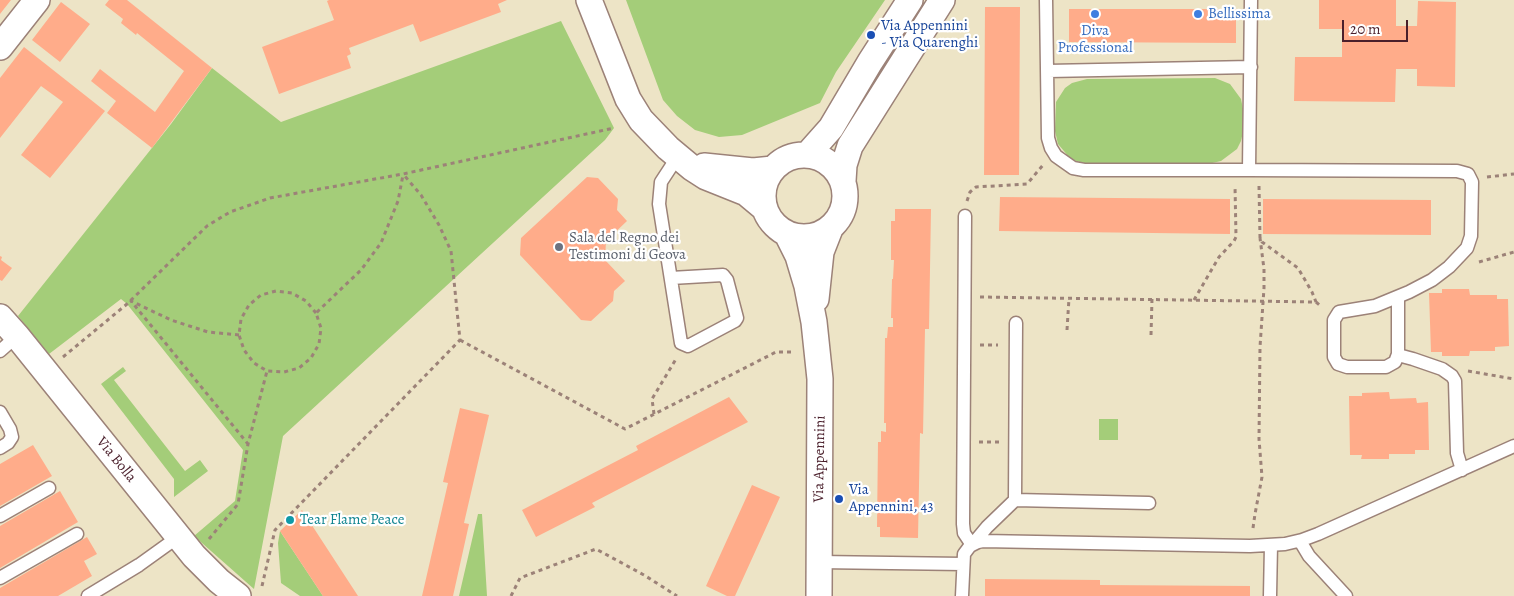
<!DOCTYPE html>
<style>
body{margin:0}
#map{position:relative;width:1514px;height:596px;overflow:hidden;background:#ede4c6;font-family:Alegreya,serif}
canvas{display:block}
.scale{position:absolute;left:1342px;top:20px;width:66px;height:22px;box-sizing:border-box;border:2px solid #4a1f2b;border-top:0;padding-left:6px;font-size:15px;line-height:18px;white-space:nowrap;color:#4a1f2b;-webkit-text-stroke:4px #fff;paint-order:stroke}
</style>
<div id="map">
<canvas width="1514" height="596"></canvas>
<div class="scale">20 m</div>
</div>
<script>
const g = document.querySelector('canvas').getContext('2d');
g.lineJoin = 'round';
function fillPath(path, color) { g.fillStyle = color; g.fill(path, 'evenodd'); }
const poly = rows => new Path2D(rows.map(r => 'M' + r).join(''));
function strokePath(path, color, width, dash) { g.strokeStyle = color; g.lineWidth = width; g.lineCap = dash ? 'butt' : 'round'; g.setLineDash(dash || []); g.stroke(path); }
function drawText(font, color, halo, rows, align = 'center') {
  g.font = font + ' Alegreya,serif'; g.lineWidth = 4.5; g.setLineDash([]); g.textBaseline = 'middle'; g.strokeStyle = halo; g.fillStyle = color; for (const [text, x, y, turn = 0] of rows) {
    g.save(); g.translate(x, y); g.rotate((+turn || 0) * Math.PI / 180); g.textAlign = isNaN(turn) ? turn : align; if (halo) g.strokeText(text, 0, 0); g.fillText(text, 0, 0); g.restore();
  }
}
const green = poly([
 [626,0,885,0,836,72,820,103,742,135,719,137,695,130,677,116,663,100],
 [561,21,614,128,605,140,283,436,254,589,194,536,235,501,243,450,127,304,121,299,49,354,18,316,171,124,212,68,281,122],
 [1215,78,1230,84,1241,99,1243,109,1243,132,1241,141,1237,149,1221,161,1208,164,1084,163,1076,161,1069,157,1058,144,1055,131,1056,102,1065,88,1072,83,1087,79],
 [123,367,126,371,114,380,185,471,200,460,208,471,174,497,174,479,101,384],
 [1099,419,1118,419,1118,440,1099,440],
 [478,514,482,514,487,596,459,596],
 [280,531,323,596,300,596,281,583,278,543]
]);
const building = poly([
 [0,0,11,0,0,14],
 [109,0,127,0,212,68,152,148,107,113,116,101,91,81,100,69,155,112,184,71,137,33,136,35,121,23,123,19,105,5],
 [329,0,507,0,498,4,501,12,420,42,413,24,349,48,351,54,347,56,351,68,279,94,262,47,334,20,327,1],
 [1319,0,1396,0,1396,26,1417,26,1418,1,1456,2,1455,87,1417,86,1417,69,1396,69,1395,102,1294,101,1295,57,1342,57,1342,29,1319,29],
 [61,2,90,24,60,62,32,40],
 [985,7,1020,7,1019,175,984,175],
 [1069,9,1236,9,1236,43,1069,42],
 [24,47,105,111,50,178,21,155,63,102,41,86,0,138,0,78],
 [587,177,598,178,618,199,617,210,627,221,606,241,605,260,625,281,614,291,613,301,591,321,581,320,520,255,521,238],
 [1000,197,1230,199,1230,234,999,231],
 [1263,199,1431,200,1431,235,1263,234],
 [895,209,931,209,929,329,925,329,923,434,920,433,918,538,880,537,880,527,877,527,878,442,881,442,881,431,886,432,886,423,884,423,885,338,887,338,888,327,893,327,893,318,891,318,892,279,893,279,894,260,891,260,891,221,895,221],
 [0,256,2,257,1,260,12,268,2,281,0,280],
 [1442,289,1469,289,1470,295,1497,295,1497,299,1508,299,1509,346,1495,347,1495,351,1470,351,1469,356,1442,356,1442,352,1431,352,1429,293,1442,293],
 [1389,392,1390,399,1416,398,1417,403,1428,402,1429,450,1415,450,1415,454,1389,454,1389,459,1361,459,1362,455,1350,455,1349,396,1362,396,1362,393],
 [729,397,748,422,592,503,595,507,536,537,522,510,638,450,636,446],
 [460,408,489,415,464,523,469,524,453,596,422,596,448,483,443,482],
 [33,445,52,476,0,506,0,464],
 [752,485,780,497,735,596,727,596,706,586],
 [60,491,78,522,0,568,0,526],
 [302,510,358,596,323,596,280,531],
 [87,537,97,554,84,561,92,576,58,596,0,596,0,588],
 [985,579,1100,580,1100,585,1250,586,1250,596,985,596]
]);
const path = poly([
 [1487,177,1514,174],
 [1259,186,1260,238,1262,242,1298,268,1312,292,1316,302],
 [967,201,970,192,976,187,1027,184,1043,165],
 [1479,262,1514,252],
 [980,297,1316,302,1322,307],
 [1194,300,1219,257,1234,241,1236,237,1235,186],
 [316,313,306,301,292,293,276,291,261,295,249,305,241,319,239,335,244,350,254,363,267,371,284,372,299,368,311,358,319,344,321,328,316,313,361,270,381,243,398,201,403,175],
 [1067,330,1069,298],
 [239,335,208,332,171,320,131,301,248,444],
 [1151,335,1152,299],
 [460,340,625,429,776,352,794,352],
 [980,345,998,345],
 [63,357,127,304,207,226,230,212,270,198,403,174,614,128],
 [1468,371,1514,379],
 [654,414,652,399,676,359],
 [979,442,1000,442],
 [1253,528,1255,514,1262,477,1259,439,1260,347,1264,288,1264,269,1260,238],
 [209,539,238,504,248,444,267,371],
 [262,586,275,530,460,340,451,251,439,225,421,195,403,174],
 [511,596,520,578,596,549,644,575,677,596]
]);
const lane = poly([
 [1046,0,1048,138,1051,148,1056,156,1073,168,1084,170,1249,170,1251,0],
 [1048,71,1251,67],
 [1249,170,1457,171,1468,174,1472,182,1471,236,1467,248,1449,267,1432,280,1409,292,1375,306,1339,312,1334,320,1334,357,1338,364,1347,367,1386,367,1395,362,1398,354,1398,298],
 [965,216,963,524,964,533,972,545,987,527,1015,500],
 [671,278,723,275,727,280,737,318,735,321,688,346,681,343,659,204,661,182,678,156],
 [1016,323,1015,500,1149,503],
 [0,351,17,336],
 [1398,355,1413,359,1442,369,1452,376,1455,381,1457,453,1462,470],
 [0,412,10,429,12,437,8,443,0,448],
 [0,516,49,488],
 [1300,541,1309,556,1346,596],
 [819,562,963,564],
 [0,578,77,534],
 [88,596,139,565,178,537],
 [962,596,964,554,970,546,978,542,983,541,1250,546,1285,544,1302,540,1318,534,1514,446],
 [1270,596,1271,545]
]);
const street = poly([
 [589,0,628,99,641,120,668,148,692,168,706,177,746,193,764,208],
 [0,47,37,0],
 '763 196a41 41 0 1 1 82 0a41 41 0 1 1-82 0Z',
 [807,155,831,128,870,62,910,0],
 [704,166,753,171,773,169],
 [843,181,844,165,850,146,942,0],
 [787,234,798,256,807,286,814,322,820,379,819,596],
 [816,299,821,252,830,229],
 [0,317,17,336,194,556,219,581,238,596]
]);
const markers = [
 [1095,14,5,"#3f7fe0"],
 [1198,14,5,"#3f7fe0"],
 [871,35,5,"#1a4fb4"],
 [559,247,5,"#6b7280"],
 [839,499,5,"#1a4fb4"],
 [290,520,5,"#0f9aa8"]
];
const shopNames = [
 ["Bellissima",1208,14],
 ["Diva",1095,31,"center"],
 ["Professional",1095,48,"center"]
];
const transitNames = [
 ["Via Appennini",881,26],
 ["- Via Quarenghi",881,43],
 ["Via",849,490],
 ["Appennini, 43",849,507]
];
const worshipNames = [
 ["Sala del Regno dei",569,238],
 ["Testimoni di Geova",569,255]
];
const streetNames = [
 ["Via Appennini",820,459,-89],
 ["Via Bolla",116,460,51]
];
const cultureNames = [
 ["Tear Flame Peace",300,520]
];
fillPath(green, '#a4cd79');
fillPath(building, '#ffac8a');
strokePath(lane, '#9c8278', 15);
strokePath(street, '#9c8278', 28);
strokePath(path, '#9c8278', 3, [4, 4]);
strokePath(lane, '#fff', 12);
strokePath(street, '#fff', 25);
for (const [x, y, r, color] of markers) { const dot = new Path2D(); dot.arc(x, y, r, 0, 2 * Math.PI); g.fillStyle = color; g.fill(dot); strokePath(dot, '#fff', 2); }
drawText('15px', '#366cbe', '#fff', shopNames, 'left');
drawText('15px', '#164399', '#fff', transitNames, 'left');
drawText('15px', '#5b616d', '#fff', worshipNames, 'left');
drawText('15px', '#4a1f2b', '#fff', streetNames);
drawText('15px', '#0d838f', '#fff', cultureNames, 'left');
</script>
